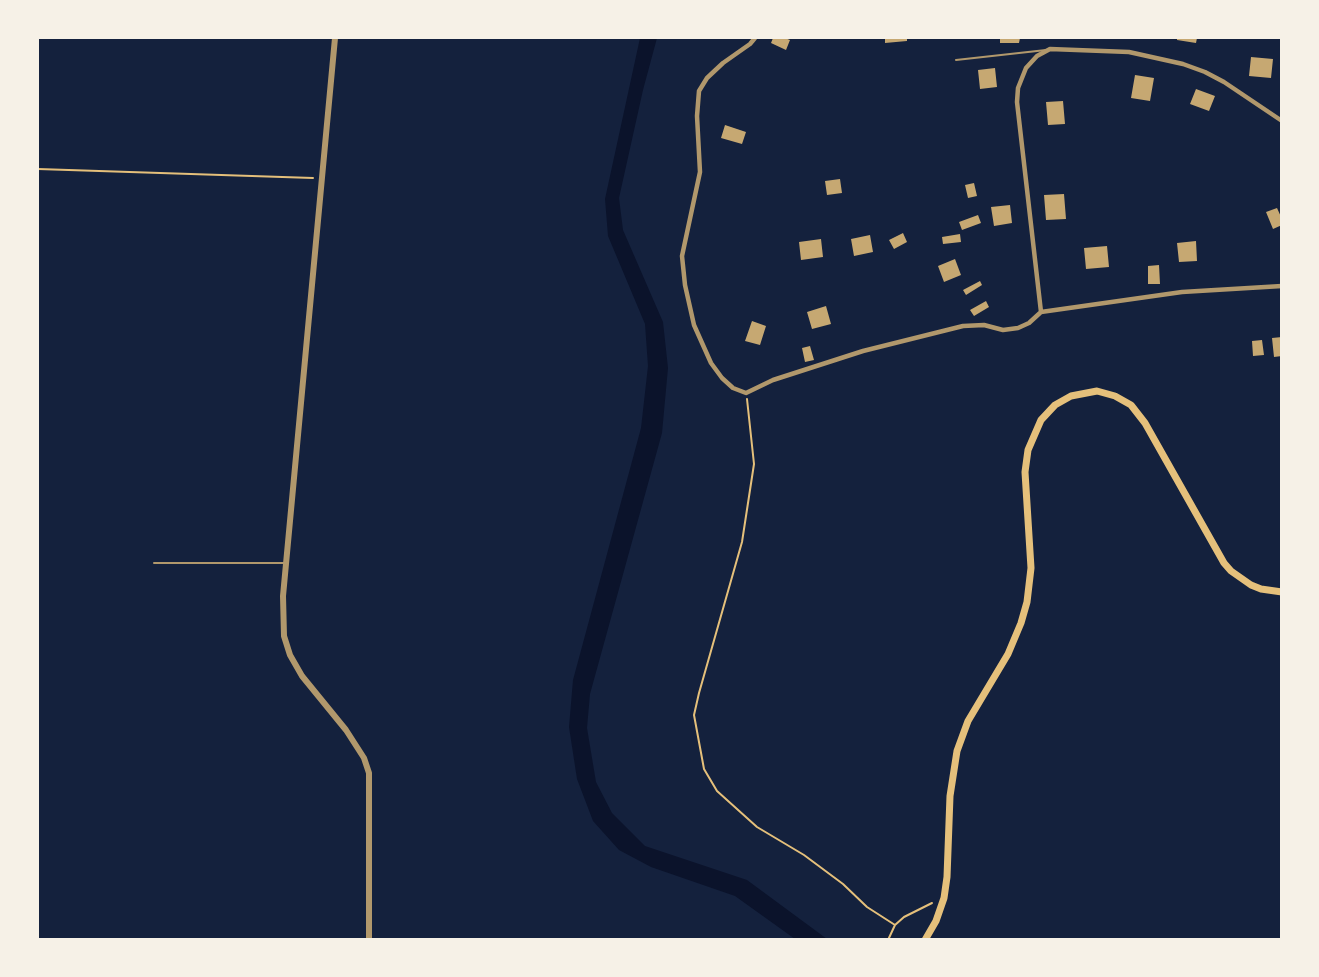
<!DOCTYPE html>
<style>
body{margin:0}
#map{position:relative;width:1319px;height:977px;overflow:hidden;background:#14213d;font-family:Manrope,sans-serif}
canvas{display:block}
.frame{position:absolute;inset:0;border:39px solid #f6f1e7;pointer-events:none}
</style>
<div id="map">
<canvas width="1319" height="977"></canvas>
<div class="frame"></div>
</div>
<script>
const g = document.querySelector('canvas').getContext('2d');
g.lineJoin = 'round';
function fillPath(path, color) { g.fillStyle = color; g.fill(path, 'evenodd'); }
const poly = rows => new Path2D(rows.map(r => 'M' + r).join(''));
function strokePath(path, color, width, dash) { g.strokeStyle = color; g.lineWidth = width; g.lineCap = dash ? 'butt' : 'round'; g.setLineDash(dash || []); g.stroke(path); }
const water = poly([
 [640,38,657,38,643,90,619,198,623,230,663,322,668,368,662,433,590,694,587,728,596,782,612,813,645,846,747,880,827,939,795,939,735,896,651,867,619,850,593,821,577,779,569,727,573,680,641,428,648,366,645,324,608,236,605,199]
]);
const building = poly([
 [773,38,785,38,790,40,786,50,771,43],
 [885,38,907,38,907,41,885,43],
 [1000,38,1020,38,1019,43,1000,43],
 [1177,38,1197,38,1196,43,1177,40],
 [1251,57,1273,59,1271,78,1249,76],
 [995,68,997,87,980,89,978,70],
 [1135,75,1154,78,1150,101,1131,98],
 [1196,89,1215,96,1209,111,1190,104],
 [1063,101,1065,124,1048,125,1046,102],
 [725,125,746,132,742,144,721,138],
 [840,179,842,193,827,195,825,181],
 [974,183,977,196,968,198,965,185],
 [1064,194,1066,219,1046,220,1044,195],
 [1010,205,1012,223,994,226,991,207],
 [1277,208,1282,219,1282,225,1273,229,1266,212],
 [978,215,981,223,962,230,959,222],
 [903,233,907,242,894,249,889,240],
 [960,234,961,242,943,244,942,237],
 [870,235,873,252,854,256,851,239],
 [821,239,823,257,801,260,799,242],
 [1196,241,1197,261,1179,262,1177,243],
 [1107,246,1109,267,1086,269,1084,248],
 [955,259,961,275,944,282,938,266],
 [1159,265,1160,284,1148,284,1148,266],
 [980,281,982,285,966,295,963,290],
 [986,301,989,307,974,316,970,310],
 [826,306,831,324,812,329,807,312],
 [752,321,766,326,760,345,745,341],
 [1282,337,1282,356,1274,357,1272,338],
 [1262,340,1264,355,1253,356,1252,341],
 [810,346,814,360,805,362,802,348]
]);
const path = poly([
 [38,169,313,178],
 [747,399,754,464,742,542,699,693,694,715,704,769,717,791,757,827,804,855,843,884,867,907,895,925],
 [888,940,895,925,904,917,932,903]
]);
const service = poly([
 [956,60,1046,50],
 [154,563,286,563]
]);
const minor = poly([
 [755,38,750,44,723,63,707,78,699,91,697,116,700,172,682,256,685,285,694,325,711,363,722,378,733,388,746,393,773,380,863,351,963,326,984,325,1003,330,1018,328,1029,323,1041,312],
 [1282,121,1224,82,1205,72,1183,64,1129,52,1050,49,1037,56,1026,68,1018,88,1017,102,1041,312,1182,292,1282,286]
]);
const tertiary = poly([
 [335,38,283,596,284,636,290,655,302,676,346,730,364,758,369,773,369,940]
]);
const secondary = poly([
 [925,940,936,921,944,898,947,877,950,796,957,751,968,721,1008,654,1021,623,1027,602,1031,568,1025,472,1028,450,1041,420,1055,405,1071,396,1097,391,1115,396,1131,405,1145,423,1224,563,1231,571,1251,585,1261,589,1282,592]
]);
fillPath(water, '#0b132b');
fillPath(building, '#c6a872');
strokePath(path, '#e5c07b', 2);
strokePath(service, '#b1986c', 2);
strokePath(minor, '#b1986c', 4.5);
strokePath(tertiary, '#b1986c', 6);
strokePath(secondary, '#e5c07b', 7);
</script>
